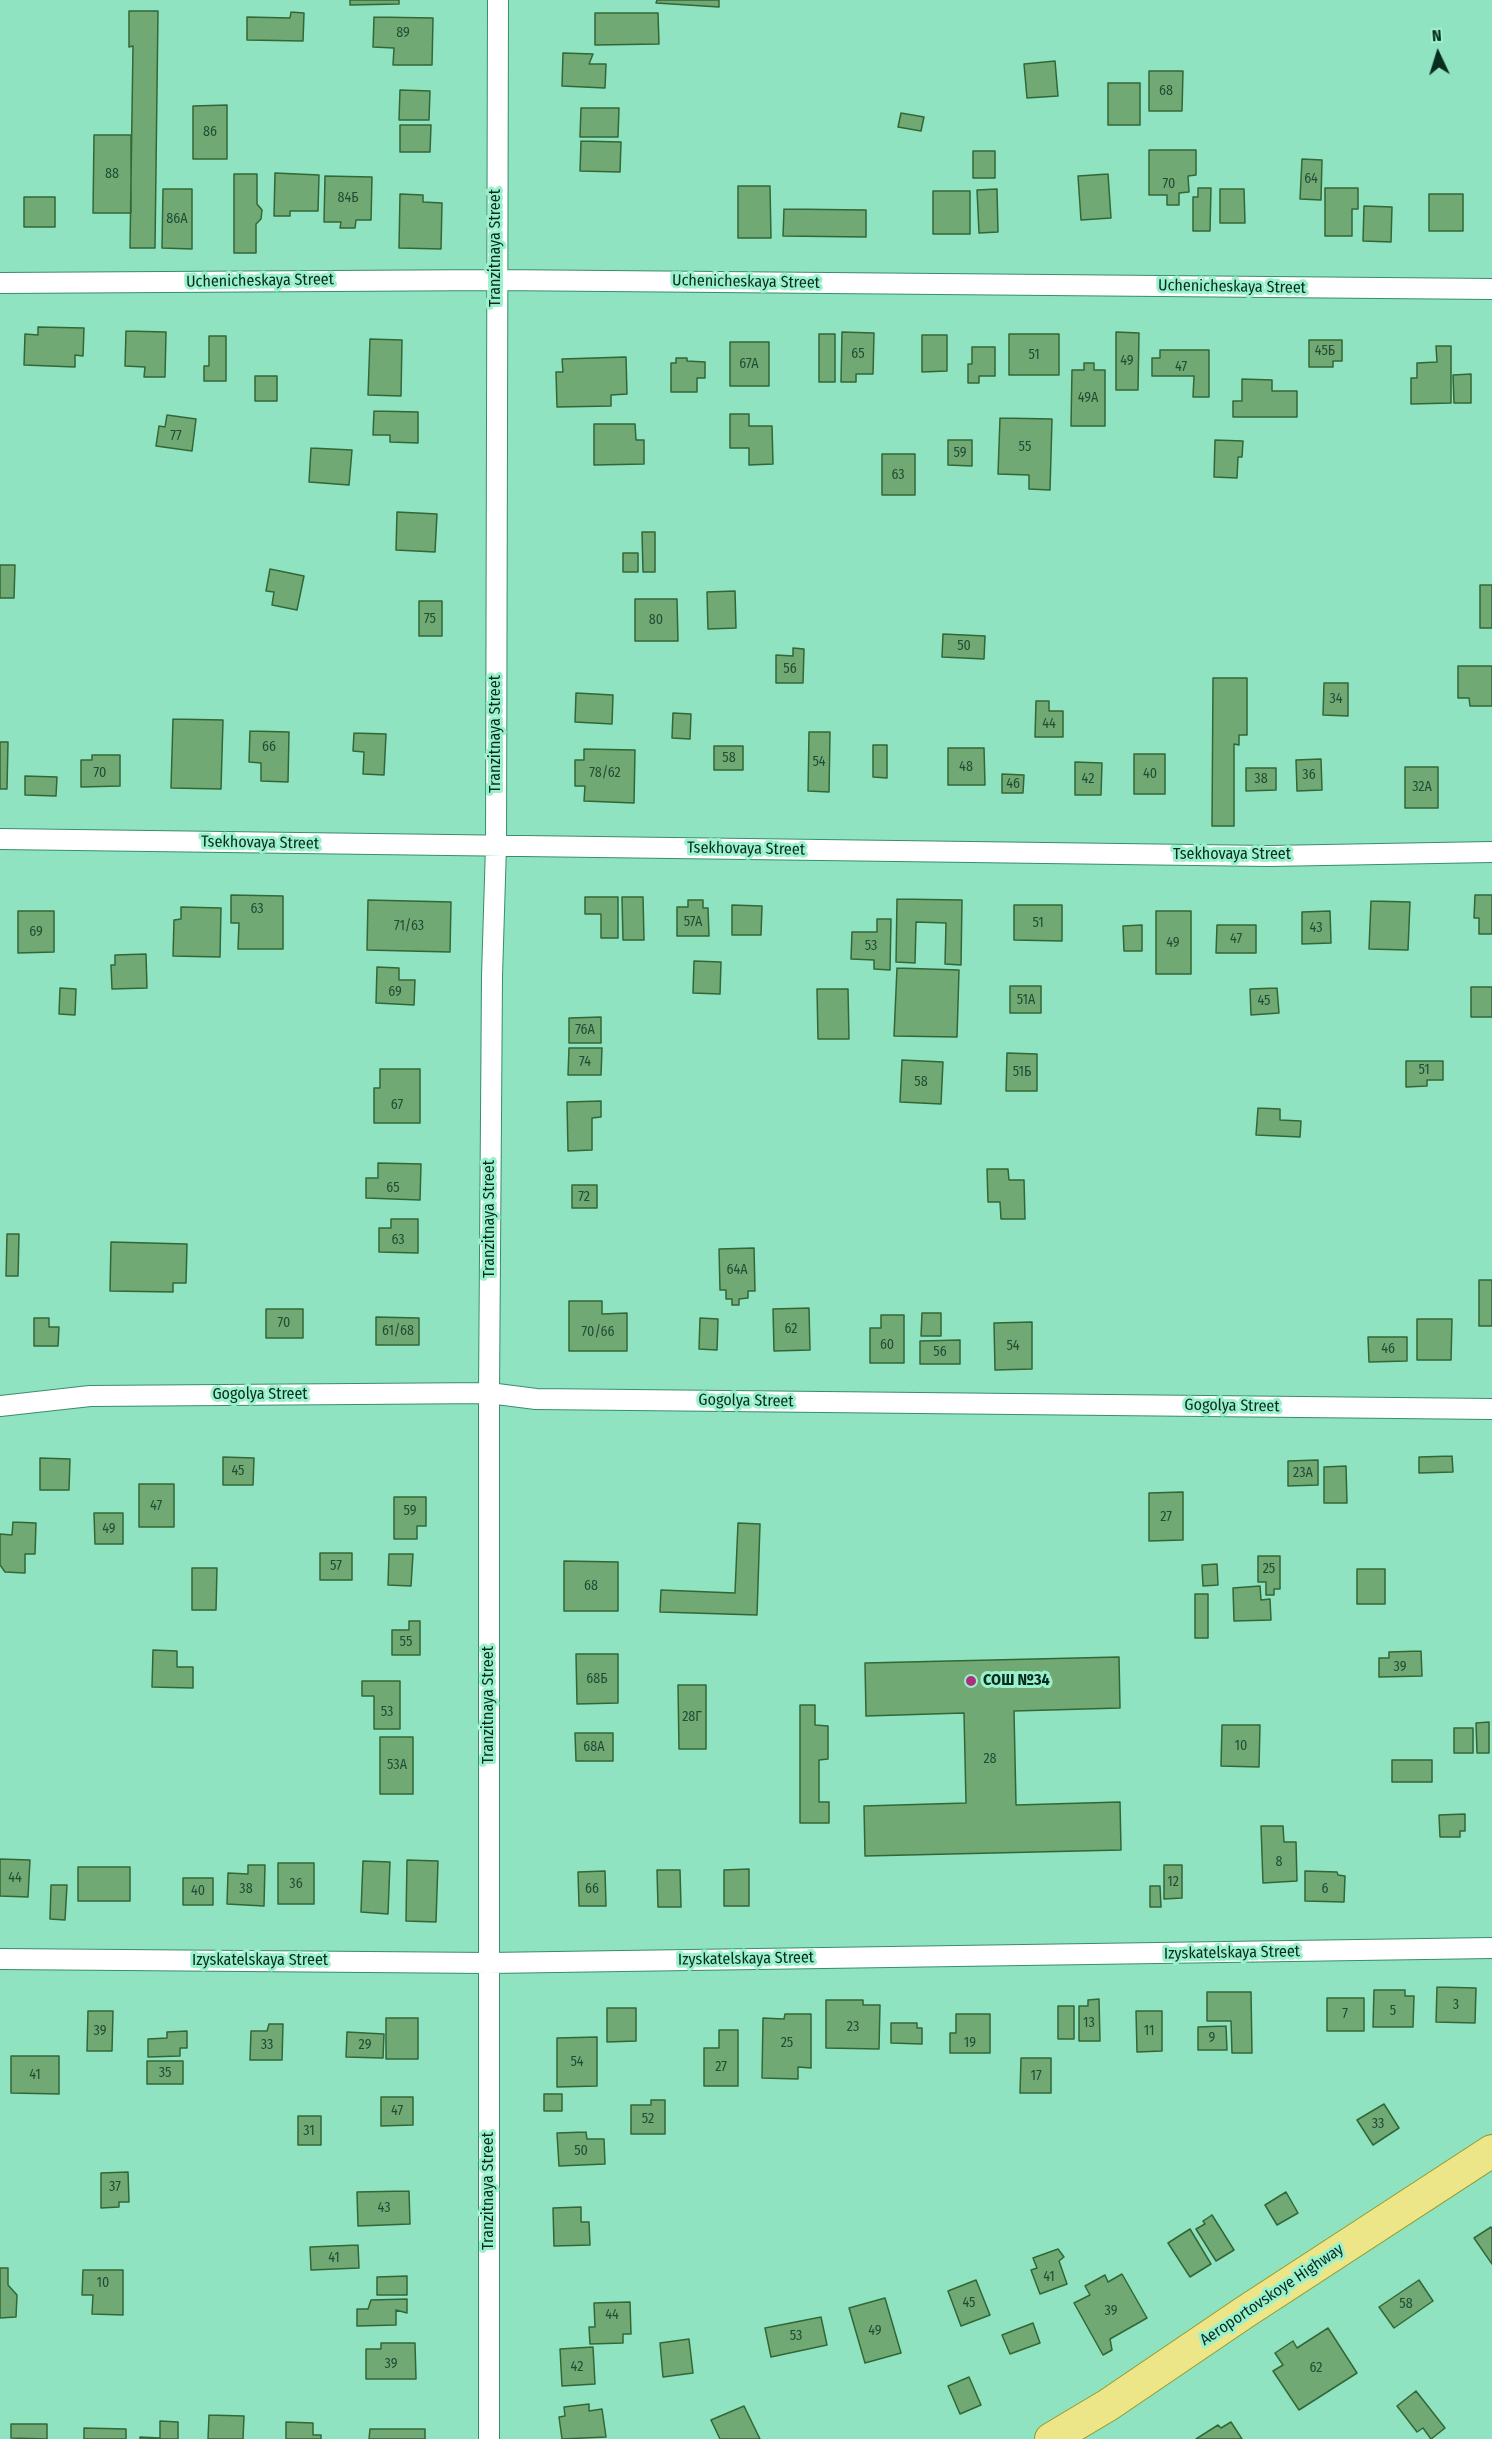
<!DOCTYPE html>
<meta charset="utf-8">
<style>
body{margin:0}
#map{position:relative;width:1492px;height:2439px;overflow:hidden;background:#8fe3c0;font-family:"Fira Sans Condensed",sans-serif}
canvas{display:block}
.north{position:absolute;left:1408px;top:24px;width:60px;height:60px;-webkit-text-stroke:4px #9cf1cd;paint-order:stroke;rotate:356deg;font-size:16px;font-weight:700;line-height:24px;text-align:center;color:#082d20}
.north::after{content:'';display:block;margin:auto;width:21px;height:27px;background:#082d20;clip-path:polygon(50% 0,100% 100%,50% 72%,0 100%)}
</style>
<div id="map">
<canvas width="1492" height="2439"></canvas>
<div class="north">N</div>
</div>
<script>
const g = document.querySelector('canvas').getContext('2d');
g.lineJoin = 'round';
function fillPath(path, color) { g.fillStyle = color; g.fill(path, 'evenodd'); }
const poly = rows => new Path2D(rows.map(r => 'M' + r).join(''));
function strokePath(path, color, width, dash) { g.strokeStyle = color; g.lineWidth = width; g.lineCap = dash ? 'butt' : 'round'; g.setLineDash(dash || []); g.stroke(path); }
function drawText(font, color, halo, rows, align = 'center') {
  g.font = font + ' "Fira Sans Condensed",sans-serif'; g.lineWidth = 6; g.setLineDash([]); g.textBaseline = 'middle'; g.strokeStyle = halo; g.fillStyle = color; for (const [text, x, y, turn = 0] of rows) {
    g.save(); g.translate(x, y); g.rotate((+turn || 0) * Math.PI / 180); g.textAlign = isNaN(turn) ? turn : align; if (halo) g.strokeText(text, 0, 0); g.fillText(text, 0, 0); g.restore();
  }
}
const building = poly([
 [350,0,399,0,399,4,350,5,350,0],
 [657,0,719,0,719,7,656,3,657,0],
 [129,11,158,11,155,248,130,248,133,46,129,47,129,11],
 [291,12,304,13,303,41,247,40,247,17,290,18,291,12],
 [595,13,658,13,659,44,595,45,595,13],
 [374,17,433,18,432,65,393,65,394,48,373,47,374,17],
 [563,53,593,54,589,64,606,64,605,88,562,86,563,53],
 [1055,61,1058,96,1027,98,1024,64,1055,61],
 [1149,71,1183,71,1182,111,1149,111,1149,71],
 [1108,83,1140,83,1140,125,1108,125,1108,83],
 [400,90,430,91,429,120,399,120,400,90],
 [227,105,227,159,193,159,193,106,227,105],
 [581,108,619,108,618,137,580,137,581,108],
 [901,113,924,117,921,131,898,127,901,113],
 [400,125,431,125,430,152,400,152,400,125],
 [94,135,131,135,131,213,93,213,94,135],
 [581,141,621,142,620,172,580,171,581,141],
 [1149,150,1196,150,1196,175,1188,176,1189,192,1179,193,1179,205,1167,205,1167,195,1149,195,1149,150],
 [973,151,995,151,995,178,973,178,973,151],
 [1302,159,1322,160,1321,200,1300,199,1302,159],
 [275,173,319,175,318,211,290,211,290,216,274,216,275,173],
 [234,174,257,174,257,204,262,210,261,219,256,224,256,253,234,253,234,174],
 [1108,174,1111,218,1081,220,1078,176,1108,174],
 [325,176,372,177,371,220,356,220,355,228,340,228,341,222,324,222,325,176],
 [738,186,770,186,771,238,738,238,738,186],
 [1198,188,1211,188,1210,231,1193,231,1193,197,1198,197,1198,188],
 [1325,188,1358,188,1358,209,1352,209,1352,236,1325,236,1325,188],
 [163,189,192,189,192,249,162,248,163,189],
 [997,189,998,232,979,233,977,190,997,189],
 [1220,189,1244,189,1245,223,1220,223,1220,189],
 [933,191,970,191,970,234,933,234,933,191],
 [400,194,423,195,423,202,442,203,441,249,399,248,400,194],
 [1429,194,1463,194,1463,231,1429,231,1429,194],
 [24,197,55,197,55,227,24,227,24,197],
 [1364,206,1392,207,1391,242,1363,241,1364,206],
 [784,209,866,210,866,237,783,236,784,209],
 [38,327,84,328,83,356,75,355,75,367,24,365,25,334,38,335,38,327],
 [126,331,166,332,165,377,144,377,145,367,125,366,126,331],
 [842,332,874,333,873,374,856,374,856,382,841,382,842,332],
 [1116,332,1139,333,1138,390,1116,390,1116,332],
 [819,334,835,334,835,382,819,382,819,334],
 [1009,334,1059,334,1059,375,1009,375,1009,334],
 [922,335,947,335,947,371,922,372,922,335],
 [209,336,226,336,226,381,204,381,204,366,209,366,209,336],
 [370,339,402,340,401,396,368,395,370,339],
 [1309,340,1342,340,1342,361,1333,361,1333,367,1309,367,1309,340],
 [730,342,769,342,769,386,730,386,730,342],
 [1436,346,1451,346,1451,403,1411,404,1411,378,1417,378,1417,363,1437,362,1436,346],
 [972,347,995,347,995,376,979,376,979,383,968,383,968,364,972,364,972,347],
 [1160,350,1209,350,1209,397,1193,397,1194,376,1152,376,1152,358,1160,358,1160,350],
 [626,357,627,394,611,395,611,406,557,407,556,372,563,372,562,359,626,357],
 [676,358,687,358,687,361,705,362,705,378,697,378,697,392,671,392,671,363,676,363,676,358],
 [1084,363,1094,363,1094,370,1105,370,1105,426,1071,426,1072,370,1084,370,1084,363],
 [1471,374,1471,403,1454,403,1453,375,1471,374],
 [255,376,277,376,277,401,255,401,255,376],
 [1242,379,1272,380,1272,391,1297,391,1297,417,1233,417,1233,401,1242,401,1242,379],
 [374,411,418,412,418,443,390,442,390,435,373,435,374,411],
 [730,414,749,414,749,426,772,426,773,464,749,465,749,448,730,448,730,414],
 [167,415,196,419,192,451,156,446,159,426,165,427,167,415],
 [1000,418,1052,419,1050,490,1029,489,1029,475,998,474,1000,418],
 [594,424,635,424,636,440,644,440,644,464,594,465,594,424],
 [948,440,972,440,972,466,948,465,948,440],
 [1215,440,1243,441,1242,457,1238,457,1237,478,1214,477,1215,440],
 [311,448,352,450,349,485,309,482,311,448],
 [882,454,915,454,915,495,882,495,882,454],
 [397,512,437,514,435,552,396,550,397,512],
 [642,532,655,532,655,572,643,572,642,532],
 [623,553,638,553,638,572,623,572,623,553],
 [0,565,15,565,14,598,0,598,0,565],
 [270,569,304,576,297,610,272,605,274,592,266,591,270,569],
 [1480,585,1492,585,1492,628,1480,628,1480,585],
 [735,591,736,628,708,629,707,592,735,591],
 [635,599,677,599,678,641,635,641,635,599],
 [419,601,442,601,442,636,419,636,419,601],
 [943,634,985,636,984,659,942,657,943,634],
 [793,648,804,649,803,683,776,683,776,655,793,656,793,648],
 [1458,666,1492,666,1492,706,1470,706,1469,698,1458,698,1458,666],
 [1213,678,1247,678,1247,735,1239,735,1239,745,1234,744,1234,826,1212,826,1213,678],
 [1324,683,1348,683,1348,716,1323,715,1324,683],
 [576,693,613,695,612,724,575,722,576,693],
 [1036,701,1049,701,1049,711,1063,711,1063,737,1035,737,1036,701],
 [673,713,691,714,690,739,672,738,673,713],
 [173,719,223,720,221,789,171,788,173,719],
 [250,731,289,732,288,782,261,781,261,763,249,762,250,731],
 [809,732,830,732,829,792,808,791,809,732],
 [354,733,386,734,384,775,363,774,364,752,353,751,354,733],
 [0,742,8,742,7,789,0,789,0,742],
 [873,745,887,745,887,778,873,777,873,745],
 [714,746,743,746,743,770,714,770,714,746],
 [948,748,984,748,985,785,948,785,948,748],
 [584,749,635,750,634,803,584,801,585,786,575,786,575,760,584,760,584,749],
 [1134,754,1165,754,1165,794,1134,794,1134,754],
 [92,755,120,755,120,786,81,787,81,760,92,760,92,755],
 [1321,759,1322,790,1297,791,1296,760,1321,759],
 [1075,762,1102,763,1101,795,1075,795,1075,762],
 [1405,767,1438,767,1438,808,1405,808,1405,767],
 [1246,768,1276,768,1276,790,1246,791,1246,768],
 [1002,774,1024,775,1023,793,1002,793,1002,774],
 [25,776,57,777,56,796,25,795,25,776],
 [231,895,283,896,283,949,238,949,239,923,231,923,231,895],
 [1475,895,1492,895,1492,934,1479,934,1479,918,1474,918,1475,895],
 [585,897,618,897,618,938,601,938,601,914,585,914,585,897],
 [622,897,643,897,644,940,623,940,622,897],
 [897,899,962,900,961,965,945,964,946,923,916,922,915,963,896,962,897,899],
 [368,900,451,902,450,952,367,950,368,900],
 [688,900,703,900,703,908,708,908,709,936,677,936,677,907,688,907,688,900],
 [1371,901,1410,902,1408,950,1369,949,1371,901],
 [732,905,762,906,761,935,732,935,732,905],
 [1014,905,1062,905,1062,941,1014,940,1014,905],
 [181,907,221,908,220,957,173,956,174,920,181,919,181,907],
 [18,911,54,911,54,952,18,953,18,911],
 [1156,911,1191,911,1191,974,1156,974,1156,911],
 [1330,911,1331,943,1302,944,1302,912,1330,911],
 [877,919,891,919,890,970,874,969,874,960,851,959,852,932,877,932,877,919],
 [1142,925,1142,951,1124,951,1123,926,1142,925],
 [1217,925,1256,925,1256,953,1216,953,1217,925],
 [146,954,147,988,112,989,111,965,115,965,115,955,146,954],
 [694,961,721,962,720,994,693,993,694,961],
 [377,967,399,968,399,980,415,980,414,1005,376,1003,377,967],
 [897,968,959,970,957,1037,894,1036,897,968],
 [1010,986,1041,986,1041,1013,1010,1013,1010,986],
 [1471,987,1492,987,1492,1017,1471,1017,1471,987],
 [60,988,76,989,75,1015,59,1014,60,988],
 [1277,988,1279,1013,1251,1015,1250,989,1277,988],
 [817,989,848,989,849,1039,818,1039,817,989],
 [601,1017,601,1043,569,1043,569,1018,601,1017],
 [569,1048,602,1048,601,1075,568,1075,569,1048],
 [1007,1053,1037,1054,1037,1091,1006,1091,1007,1053],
 [902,1060,943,1062,941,1104,900,1102,902,1060],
 [1406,1061,1443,1061,1443,1080,1427,1080,1427,1086,1406,1087,1406,1061],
 [380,1069,420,1069,420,1123,374,1123,374,1088,380,1088,380,1069],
 [601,1101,601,1117,592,1118,592,1150,568,1151,567,1102,601,1101],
 [1258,1108,1280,1109,1280,1120,1301,1121,1300,1137,1256,1135,1258,1108],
 [378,1163,421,1164,420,1200,366,1198,366,1178,378,1178,378,1163],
 [987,1169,1008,1169,1009,1180,1024,1180,1025,1219,1001,1219,1000,1202,988,1202,987,1169],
 [572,1185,597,1185,597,1208,572,1208,572,1185],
 [391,1219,418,1219,418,1253,379,1252,379,1228,391,1228,391,1219],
 [7,1234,19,1234,18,1276,6,1276,7,1234],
 [111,1242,187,1244,186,1283,173,1283,173,1292,110,1291,111,1242],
 [754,1248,755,1291,748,1291,748,1298,739,1299,739,1305,732,1305,732,1299,726,1299,726,1290,720,1290,719,1249,754,1248],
 [1479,1280,1492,1280,1492,1326,1479,1326,1479,1280],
 [569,1301,602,1301,602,1314,627,1313,627,1351,569,1351,569,1301],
 [809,1308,810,1350,774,1351,773,1309,809,1308],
 [266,1309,303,1309,303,1338,266,1338,266,1309],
 [922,1313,941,1313,941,1336,921,1336,922,1313],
 [881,1315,904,1315,904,1363,870,1363,870,1328,881,1328,881,1315],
 [376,1317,419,1318,419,1345,376,1345,376,1317],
 [34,1318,49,1318,49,1327,59,1327,58,1346,34,1346,34,1318],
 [700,1318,718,1319,717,1350,699,1349,700,1318],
 [1417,1319,1452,1319,1451,1360,1417,1360,1417,1319],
 [1032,1322,1032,1369,995,1370,994,1323,1032,1322],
 [1368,1337,1407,1337,1407,1361,1369,1362,1368,1337],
 [960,1340,960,1364,920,1364,920,1341,960,1340],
 [1452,1456,1453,1472,1419,1473,1419,1457,1452,1456],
 [223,1457,254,1458,253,1485,223,1485,223,1457],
 [40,1458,70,1459,69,1490,40,1490,40,1458],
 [1318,1460,1318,1485,1288,1486,1288,1461,1318,1460],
 [1346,1466,1347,1503,1324,1503,1324,1467,1346,1466],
 [139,1484,174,1484,174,1527,139,1527,139,1484],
 [1183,1492,1183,1540,1149,1541,1149,1493,1183,1492],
 [394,1497,426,1497,426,1526,417,1526,417,1539,394,1539,394,1497],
 [94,1513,123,1513,123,1544,95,1544,94,1513],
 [13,1522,36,1523,35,1554,25,1554,25,1573,5,1572,0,1565,0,1534,12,1535,13,1522],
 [738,1523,760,1524,757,1615,660,1612,661,1590,735,1593,738,1523],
 [320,1553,352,1553,352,1580,320,1580,320,1553],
 [389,1554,413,1554,411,1586,388,1585,389,1554],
 [1258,1556,1280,1556,1280,1589,1274,1589,1274,1595,1266,1595,1266,1582,1258,1582,1258,1556],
 [564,1561,618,1562,618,1611,564,1611,564,1561],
 [1217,1564,1218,1585,1203,1586,1202,1565,1217,1564],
 [192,1568,217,1568,216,1610,192,1610,192,1568],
 [1357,1569,1385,1569,1385,1604,1357,1604,1357,1569],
 [1260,1586,1261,1600,1270,1599,1271,1620,1234,1621,1233,1588,1260,1586],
 [1195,1594,1208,1594,1208,1638,1195,1638,1195,1594],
 [409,1621,420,1621,420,1655,392,1655,392,1630,409,1630,409,1621],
 [153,1650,177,1651,177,1667,193,1667,193,1688,152,1687,153,1650],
 [1421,1651,1422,1676,1379,1677,1379,1658,1389,1658,1389,1652,1421,1651],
 [576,1654,618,1654,618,1703,577,1704,576,1654],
 [1119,1657,1120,1708,1014,1711,1016,1805,1120,1802,1121,1850,865,1856,864,1806,966,1803,964,1713,866,1716,865,1663,1119,1657],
 [362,1681,400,1681,400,1729,374,1729,374,1696,362,1696,362,1681],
 [678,1685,706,1685,706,1749,679,1749,678,1685],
 [800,1705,815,1705,815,1725,828,1726,828,1759,819,1760,819,1802,829,1802,829,1823,800,1823,800,1705],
 [1489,1722,1489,1753,1477,1753,1476,1723,1489,1722],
 [1222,1725,1260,1725,1259,1767,1221,1766,1222,1725],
 [1454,1728,1473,1728,1473,1753,1454,1753,1454,1728],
 [575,1733,613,1733,613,1761,576,1761,575,1733],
 [380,1737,413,1737,413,1794,380,1794,380,1737],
 [1392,1760,1432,1760,1432,1782,1392,1782,1392,1760],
 [1465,1814,1465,1831,1460,1831,1460,1837,1440,1837,1439,1815,1465,1814],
 [1261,1826,1283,1826,1284,1842,1296,1842,1297,1881,1263,1883,1261,1826],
 [0,1859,30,1860,28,1897,0,1896,0,1859],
 [407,1860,438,1861,436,1922,406,1921,407,1860],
 [363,1861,390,1862,388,1914,361,1912,363,1861],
 [278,1863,314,1863,314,1904,278,1904,278,1863],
 [248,1865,265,1865,264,1906,227,1904,228,1873,248,1874,248,1865],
 [1164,1865,1182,1865,1182,1898,1164,1899,1164,1865],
 [78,1867,130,1867,130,1901,78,1901,78,1867],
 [749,1869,749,1906,724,1906,724,1870,749,1869],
 [657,1870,680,1870,681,1907,658,1907,657,1870],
 [605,1871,606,1906,579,1906,578,1872,605,1871],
 [1305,1871,1337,1872,1338,1875,1345,1876,1344,1902,1305,1901,1305,1871],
 [183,1878,213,1878,213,1905,183,1905,183,1878],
 [51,1885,67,1885,65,1920,50,1919,51,1885],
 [1150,1886,1160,1886,1161,1907,1150,1907,1150,1886],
 [1437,1987,1476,1988,1475,2023,1436,2022,1437,1987],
 [1374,1990,1405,1990,1405,1996,1414,1996,1413,2027,1373,2027,1374,1990],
 [1207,1992,1251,1992,1252,2053,1232,2053,1231,2021,1207,2021,1207,1992],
 [1327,1998,1364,1998,1364,2031,1327,2031,1327,1998],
 [1099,1999,1100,2041,1079,2041,1079,2006,1088,2006,1088,2000,1099,1999],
 [826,2000,863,2000,863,2005,880,2005,879,2049,826,2048,826,2000],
 [1058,2006,1074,2006,1074,2039,1058,2039,1058,2006],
 [607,2008,636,2008,636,2041,607,2042,607,2008],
 [88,2011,113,2011,112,2051,87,2051,88,2011],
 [1136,2011,1162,2011,1162,2051,1137,2052,1136,2011],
 [785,2014,811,2014,811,2068,798,2067,798,2079,762,2078,763,2018,784,2019,785,2014],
 [956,2014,990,2014,990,2053,950,2053,950,2033,956,2033,956,2014],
 [386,2018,418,2018,418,2059,386,2059,386,2018],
 [891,2023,917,2023,917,2028,922,2028,922,2044,891,2043,891,2023],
 [269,2024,283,2024,282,2060,250,2060,251,2031,267,2031,269,2024],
 [1226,2026,1227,2050,1198,2050,1198,2027,1226,2026],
 [719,2030,738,2030,738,2086,704,2086,704,2048,719,2048,719,2030],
 [187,2031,187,2048,180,2048,180,2056,148,2057,148,2039,167,2038,167,2032,187,2031],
 [347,2032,384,2034,383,2058,346,2057,347,2032],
 [597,2037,597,2086,557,2087,557,2038,597,2037],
 [11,2056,59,2056,59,2094,11,2093,11,2056],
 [1021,2058,1051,2058,1051,2093,1020,2093,1021,2058],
 [147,2061,183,2061,183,2084,147,2084,147,2061],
 [544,2094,562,2094,562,2111,544,2111,544,2094],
 [381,2097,413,2097,413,2125,381,2126,381,2097],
 [651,2100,665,2100,665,2134,631,2134,631,2105,651,2105,651,2100],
 [1384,2104,1399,2128,1373,2145,1357,2120,1384,2104],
 [298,2116,321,2116,321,2145,298,2145,298,2116],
 [586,2132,587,2139,604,2139,605,2164,559,2166,557,2133,586,2132],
 [128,2172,129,2202,119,2202,119,2207,101,2208,101,2173,128,2172],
 [409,2191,410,2224,358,2226,357,2192,409,2191],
 [1286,2192,1298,2213,1277,2225,1265,2205,1286,2192],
 [581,2207,581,2222,589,2222,590,2245,554,2246,553,2208,581,2207],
 [1212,2215,1234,2250,1216,2261,1196,2229,1205,2224,1203,2221,1212,2215],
 [1491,2227,1492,2230,1492,2264,1474,2238,1491,2227],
 [1190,2229,1211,2264,1190,2277,1168,2243,1190,2229],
 [358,2245,359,2268,311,2270,310,2247,358,2245],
 [1058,2249,1064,2257,1059,2261,1067,2284,1040,2294,1031,2270,1037,2268,1033,2258,1058,2249],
 [0,2268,8,2268,8,2285,17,2295,16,2317,0,2318,0,2268],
 [83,2270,123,2270,123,2315,92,2314,93,2295,82,2295,83,2270],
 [1122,2274,1147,2318,1110,2339,1112,2350,1103,2355,1074,2303,1090,2295,1085,2286,1105,2275,1108,2282,1122,2274],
 [407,2276,407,2295,377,2295,377,2277,407,2276],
 [976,2280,990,2315,961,2326,948,2291,976,2280],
 [1419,2280,1433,2301,1394,2328,1379,2307,1419,2280],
 [885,2298,901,2353,865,2363,849,2308,885,2298],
 [407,2299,407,2313,396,2310,396,2325,357,2326,357,2309,368,2309,371,2300,407,2299],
 [630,2302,631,2334,623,2334,623,2343,590,2344,589,2327,595,2327,594,2303,630,2302],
 [821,2317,827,2345,771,2357,765,2328,821,2317],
 [1033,2323,1040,2343,1010,2354,1002,2335,1033,2323],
 [1328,2328,1357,2373,1299,2410,1273,2371,1283,2365,1275,2353,1293,2341,1297,2348,1328,2328],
 [689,2339,693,2373,663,2377,660,2343,689,2339],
 [381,2343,415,2343,416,2379,366,2379,366,2349,381,2349,381,2343],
 [593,2347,595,2384,562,2386,560,2349,593,2347],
 [969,2377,981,2405,960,2414,948,2386,969,2377],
 [1416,2391,1445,2428,1431,2439,1423,2428,1417,2432,1397,2406,1416,2391],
 [589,2404,589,2411,602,2409,606,2437,562,2439,559,2417,565,2416,564,2407,589,2404],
 [744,2406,760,2439,720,2439,711,2420,744,2406],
 [209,2415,244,2416,243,2439,208,2439,209,2415],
 [160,2421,178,2422,178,2439,140,2439,140,2437,160,2438,160,2421],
 [286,2422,313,2423,313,2435,321,2435,321,2439,286,2439,286,2422],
 [1231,2422,1242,2439,1196,2439,1218,2425,1221,2428,1231,2422],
 [11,2424,47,2424,47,2439,11,2438,11,2424],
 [84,2428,126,2429,126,2439,84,2439,84,2428],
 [370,2429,425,2429,425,2439,369,2439,370,2429]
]);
const street = poly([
 [0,283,496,280,1492,289],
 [0,839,1269,856,1492,852],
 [0,1406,90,1396,489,1393,536,1399,1492,1409],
 [0,1959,489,1963,1492,1948],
 [489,2439,489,1393,492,976,496,846,498,0]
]);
const primary = poly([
 [1051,2439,1108,2405,1245,2312,1492,2151]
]);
const markers = [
 [971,1681,6,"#ac2f80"]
];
const numberNames = [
 ["89",403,33],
 ["68",1166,91],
 ["86",210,132],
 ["88",112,174],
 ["64",1311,179],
 ["70",1169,184],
 ["84Б",348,198],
 ["86А",177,219],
 ["45Б",1325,351],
 ["65",858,354],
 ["51",1034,355],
 ["49",1127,361],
 ["67А",749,364],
 ["47",1181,367],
 ["49А",1088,398],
 ["77",176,436],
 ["55",1025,447],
 ["59",960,453],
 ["63",898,475],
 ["75",430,619],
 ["80",656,620],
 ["50",964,646],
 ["56",790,669],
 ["34",1336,699],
 ["44",1049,724],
 ["66",269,747],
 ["58",729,758],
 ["54",819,762],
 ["48",966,767],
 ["70",100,773],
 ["78/62",605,773],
 ["40",1150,774],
 ["36",1309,775],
 ["42",1088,779],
 ["38",1261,779],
 ["46",1013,784],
 ["32А",1422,787],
 ["63",257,909],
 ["57А",693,922],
 ["51",1038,923],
 ["71/63",409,926],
 ["43",1316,928],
 ["69",36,932],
 ["47",1236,939],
 ["49",1173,943],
 ["53",871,946],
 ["69",395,992],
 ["51А",1026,1000],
 ["45",1264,1001],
 ["76А",585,1030],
 ["74",585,1062],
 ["51",1424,1070],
 ["51Б",1022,1072],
 ["58",921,1082],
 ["67",397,1105],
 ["65",393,1188],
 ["72",584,1197],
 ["63",398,1240],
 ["64А",737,1270],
 ["70",284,1323],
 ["62",791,1329],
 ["61/68",398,1331],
 ["70/66",598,1332],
 ["60",887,1345],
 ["54",1013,1346],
 ["46",1388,1349],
 ["56",940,1352],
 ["45",238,1471],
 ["23А",1303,1473],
 ["47",156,1506],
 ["59",410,1511],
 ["27",1166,1517],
 ["49",109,1529],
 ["57",336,1566],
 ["25",1269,1569],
 ["68",591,1586],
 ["55",406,1642],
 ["39",1400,1667],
 ["68Б",597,1679],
 ["53",387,1712],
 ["28Г",692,1717],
 ["10",1241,1746],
 ["68А",594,1747],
 ["28",990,1759],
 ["53А",397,1765],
 ["8",1279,1862],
 ["44",15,1878],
 ["12",1173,1882],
 ["36",296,1884],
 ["38",246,1889],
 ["66",592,1889],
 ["6",1325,1889],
 ["40",198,1891],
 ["3",1456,2005],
 ["5",1393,2011],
 ["7",1345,2014],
 ["13",1089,2023],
 ["23",853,2027],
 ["39",100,2031],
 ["11",1149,2031],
 ["9",1212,2038],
 ["25",787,2043],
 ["19",970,2043],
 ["33",267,2045],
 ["29",365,2045],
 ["54",577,2062],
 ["27",721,2067],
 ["35",165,2073],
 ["41",35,2075],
 ["17",1036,2076],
 ["47",397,2111],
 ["52",648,2119],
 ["33",1378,2124],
 ["31",309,2131],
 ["50",581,2151],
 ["37",115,2187],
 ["43",384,2208],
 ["41",334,2258],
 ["41",1049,2277],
 ["10",103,2283],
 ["45",969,2303],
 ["58",1406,2304],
 ["39",1111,2311],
 ["44",612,2315],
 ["49",875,2331],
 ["53",796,2336],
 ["39",391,2364],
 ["42",577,2367],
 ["62",1316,2368]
];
const streetNames = [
 ["Tranzitnaya Street",496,248,-90],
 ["Uchenicheskaya Street",260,281,-1],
 ["Uchenicheskaya Street",746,282,1],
 ["Uchenicheskaya Street",1232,287,1],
 ["Tranzitnaya Street",496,734,-90],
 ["Tsekhovaya Street",260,843,1],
 ["Tsekhovaya Street",746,849,1],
 ["Tsekhovaya Street",1232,855],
 ["Tranzitnaya Street",490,1219,-90],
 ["Gogolya Street",260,1395],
 ["Gogolya Street",746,1401,1],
 ["Gogolya Street",1232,1406,1],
 ["Tranzitnaya Street",489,1705,-90],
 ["Izyskatelskaya Street",1232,1953,-1],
 ["Izyskatelskaya Street",746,1959,-1],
 ["Izyskatelskaya Street",260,1961],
 ["Tranzitnaya Street",489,2191,-90],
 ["Aeroportovskoye Highway",1272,2295,-34]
];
const poiNames = [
 ["СОШ №34",983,1681]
];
fillPath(building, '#71a974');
strokePath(building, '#326837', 1.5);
strokePath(street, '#388d6d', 22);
strokePath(primary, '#949a30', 34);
strokePath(street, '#fff', 20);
strokePath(primary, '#ece688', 32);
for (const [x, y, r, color] of markers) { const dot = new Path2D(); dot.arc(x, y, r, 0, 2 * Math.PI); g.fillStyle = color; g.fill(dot); strokePath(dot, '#9cf1cd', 2); }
drawText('14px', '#224c35', null, numberNames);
drawText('16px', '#082d20', '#9cf1cd', streetNames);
drawText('bold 16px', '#082d20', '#9cf1cd', poiNames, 'left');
</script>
